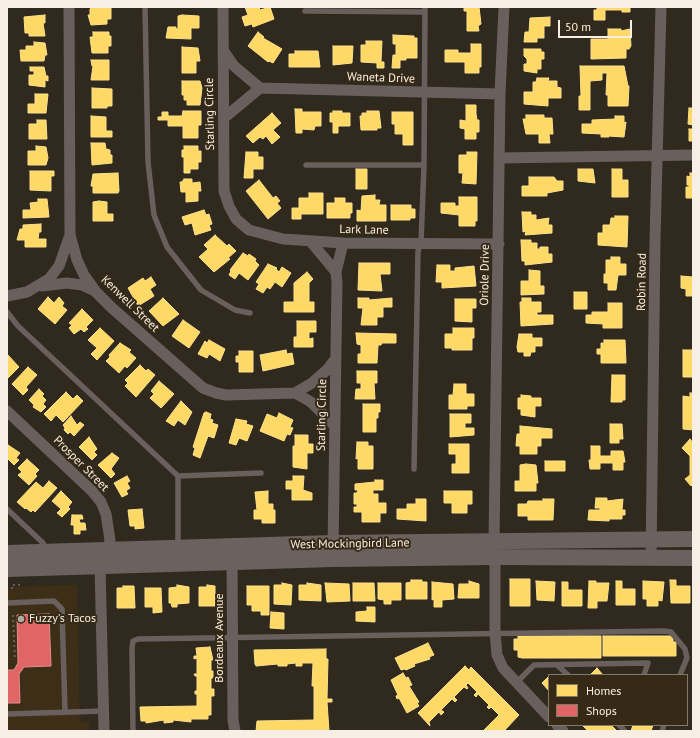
<!DOCTYPE html>
<style>
body{margin:0}
#map{position:relative;width:700px;height:738px;overflow:hidden;background:#2f291e;font-family:"PT Sans",sans-serif}
canvas{display:block}
.frame{position:absolute;inset:0;border:8px solid #f7efe3;pointer-events:none}
.legend{position:absolute;left:548px;top:674px;width:140px;height:52px;box-sizing:border-box;background:#362a17;border:1px solid #837969;margin:0;padding:5px 7px;list-style:none;font-size:12px;color:#f7efe3}
.legend li{display:flex;align-items:center;gap:8px;height:20px}
.legend b{width:20px;border:1px solid #837969}
.scale{position:absolute;left:558px;top:20px;width:74px;height:18px;box-sizing:border-box;border:2px solid #f7efe3;border-top:0;padding-left:5px;font-size:12px;line-height:14px;white-space:nowrap;color:#f7efe3;-webkit-text-stroke:3px #362a17;paint-order:stroke}
</style>
<div id="map">
<canvas width="700" height="738"></canvas>
<div class="frame"></div>
<ul class="legend">
<li><b style="height:11px;background:#ffd966"></b>Homes</li>
<li><b style="height:11px;background:#e06666"></b>Shops</li>
</ul>
<div class="scale">50 m</div>
</div>
<script>
const g = document.querySelector('canvas').getContext('2d');
g.lineJoin = 'round';
function fillPath(path, color) { g.fillStyle = color; g.fill(path, 'evenodd'); }
const poly = rows => new Path2D(rows.map(r => 'M' + r).join(''));
function strokePath(path, color, width, dash) { g.strokeStyle = color; g.lineWidth = width; g.lineCap = dash ? 'butt' : 'round'; g.setLineDash(dash || []); g.stroke(path); }
function drawText(font, color, halo, rows, align = 'center') {
  g.font = font + ' "PT Sans",sans-serif'; g.lineWidth = 4; g.setLineDash([]); g.textBaseline = 'middle'; g.strokeStyle = halo; g.fillStyle = color; for (const [text, x, y, turn = 0] of rows) {
    g.save(); g.translate(x, y); g.rotate((+turn || 0) * Math.PI / 180); g.textAlign = isNaN(turn) ? turn : align; if (halo) g.strokeText(text, 0, 0); g.fillText(text, 0, 0); g.restore();
  }
}
const built = poly([
 [77,585,80,722,89,722,89,731,7,731,7,587]
]);
const homes = poly([
 [92,7,111,8,111,19,107,19,107,24,91,25,88,15,90,15,90,9,92,7],
 [245,7,259,7,260,10,270,7,274,19,253,27,252,24,245,26,242,17,248,15,245,7],
 [464,7,479,7,481,24,478,26,479,31,467,31,467,11,464,11,464,7],
 [597,7,630,7,630,12,622,12,622,10,605,10,605,20,594,20,594,10,597,10,597,7],
 [45,15,45,23,43,23,45,36,29,36,29,33,25,33,24,17,45,15],
 [182,15,199,16,199,28,191,28,191,39,166,38,168,27,176,27,176,29,178,29,178,16,182,15],
 [550,17,550,26,544,26,544,38,537,38,537,42,524,42,525,32,529,32,530,18,550,17],
 [608,29,621,29,621,31,630,29,631,46,629,49,626,49,626,58,591,59,591,39,608,39,608,29],
 [93,32,109,32,109,36,111,36,111,46,108,46,108,53,92,53,90,37,93,37,93,32],
 [258,32,264,37,263,38,282,49,273,63,269,61,268,62,248,46,258,32],
 [393,35,414,36,414,38,417,38,417,58,406,58,406,60,400,60,400,68,392,68,393,55,396,55,396,44,393,44,393,35],
 [366,41,382,41,381,62,384,62,384,68,377,68,377,63,361,62,361,45,366,45,366,41],
 [34,42,45,43,47,55,45,55,44,61,21,61,20,50,26,50,26,46,34,46,34,42],
 [471,44,481,44,481,67,479,67,479,73,465,73,465,62,445,62,445,50,458,50,458,53,471,53,471,44],
 [333,46,353,46,352,63,333,65,333,46],
 [182,47,198,48,200,61,196,61,196,73,182,73,182,47],
 [524,49,541,49,541,52,544,52,544,59,541,59,541,69,537,69,537,73,524,71,524,64,527,64,527,59,524,56,524,49],
 [295,51,318,51,320,67,289,67,289,54,295,54,295,51],
 [91,60,109,60,109,80,91,80,93,66,92,66,91,60],
 [580,66,624,66,628,86,629,86,628,106,608,106,608,95,606,95,607,73,602,73,602,80,590,81,590,110,579,110,579,96,581,96,580,66],
 [30,67,44,67,46,76,48,76,48,81,45,80,45,87,29,85,29,75,34,75,34,71,30,71,30,67],
 [537,78,549,78,548,81,557,81,557,87,561,88,561,98,548,98,548,106,524,104,524,92,533,92,533,82,536,82,537,78],
 [182,81,200,81,202,88,200,105,187,105,187,100,184,100,184,95,182,95,182,81],
 [92,88,112,89,112,106,107,106,107,108,92,108,92,88],
 [35,94,48,94,46,113,28,113,28,104,35,104,35,94],
 [466,105,476,105,476,114,477,120,479,120,479,132,476,132,476,139,465,139,465,129,460,128,460,120,466,121,466,105],
 [689,108,693,108,693,125,688,124,689,108],
 [295,109,302,109,302,112,321,112,321,126,315,126,314,130,302,129,302,133,296,133,295,109],
 [183,111,201,111,201,125,198,125,198,138,183,138,183,126,168,126,168,120,158,120,158,117,162,117,162,112,168,112,168,116,182,116,183,111],
 [333,111,342,111,342,113,350,113,350,126,338,126,338,133,333,133,333,122,330,122,330,113,333,113,333,111],
 [367,111,379,111,381,128,377,128,377,130,361,130,360,116,362,116,362,113,367,113,367,111],
 [392,112,413,112,413,145,403,145,403,134,395,134,395,124,392,124,392,112],
 [272,113,281,123,273,130,280,137,272,144,266,136,263,139,260,137,253,143,246,136,272,113],
 [526,115,544,115,544,118,552,118,553,134,549,134,550,143,539,143,539,134,526,134,523,119,526,119,526,115],
 [91,116,106,117,106,131,112,131,112,137,91,137,91,116],
 [615,116,624,116,624,123,626,122,624,137,608,136,609,137,601,137,601,134,582,133,582,124,592,124,592,120,615,119,615,116],
 [37,120,46,120,47,139,29,139,29,124,37,124,37,120],
 [689,129,693,129,693,141,689,141,689,129],
 [91,143,105,143,106,149,110,150,110,155,112,155,112,163,92,165,91,143],
 [36,146,46,147,48,158,46,165,28,165,28,151,36,151,36,146],
 [184,146,198,146,198,151,201,151,201,162,198,162,198,169,190,169,190,173,184,173,184,157,182,157,182,150,184,150,184,146],
 [246,152,258,152,258,157,263,157,263,169,253,169,253,178,244,178,246,152],
 [467,152,477,152,476,184,462,183,463,173,459,173,459,155,467,155,467,152],
 [356,169,367,169,367,189,356,189,356,169],
 [578,169,593,169,595,183,578,181,578,169],
 [612,169,622,169,622,180,628,180,628,197,612,197,612,169],
 [30,171,54,171,54,176,51,176,51,191,30,190,30,171],
 [118,173,119,191,118,193,93,193,93,186,91,186,93,174,118,173],
 [690,173,693,173,693,198,686,198,686,187,689,187,689,185,687,185,687,176,690,177,690,173],
 [529,177,554,177,557,181,563,181,563,190,547,193,547,196,522,196,522,186,529,186,529,177],
 [184,179,192,179,192,183,200,182,201,191,198,191,198,201,186,202,186,192,181,192,180,182,182,182,184,179],
 [259,180,273,198,276,196,280,201,277,203,281,208,268,219,246,191,259,180],
 [309,193,323,193,323,214,301,214,301,219,292,219,292,208,299,208,299,198,309,198,309,193],
 [375,195,375,200,380,200,379,205,386,205,386,221,357,221,357,210,361,211,362,196,375,195],
 [459,197,477,197,477,221,475,221,475,226,459,226,459,215,441,213,441,203,455,203,455,206,459,206,459,197],
 [335,198,345,198,345,203,352,203,352,213,350,213,350,218,327,218,327,203,335,203,335,198],
 [38,199,47,199,49,217,23,218,23,210,31,210,30,203,38,202,38,199],
 [99,201,107,202,107,214,113,214,113,221,93,221,93,202,99,201],
 [391,205,411,205,411,209,415,209,415,218,410,218,410,220,391,220,391,205],
 [204,210,206,215,209,214,212,224,209,225,211,230,195,235,192,223,185,225,182,217,204,210],
 [522,212,531,212,531,215,536,215,536,220,549,218,548,225,552,225,552,233,525,235,526,231,523,232,522,212],
 [615,216,628,216,627,247,598,245,598,233,603,233,603,225,610,225,611,218,615,218,615,216],
 [41,224,41,232,39,232,38,239,46,239,46,247,25,247,25,240,17,240,20,229,23,229,23,225,41,224],
 [215,235,227,246,229,244,236,251,228,258,230,259,214,272,199,257,208,249,204,245,215,235],
 [521,240,531,240,531,243,537,243,537,249,540,249,540,247,548,247,548,254,552,254,552,262,525,265,525,261,522,261,521,240],
 [243,253,248,256,249,254,256,259,255,261,259,265,248,280,239,273,235,279,229,275,231,271,230,270,243,253],
 [611,257,620,257,620,264,626,264,626,275,618,275,616,290,608,290,608,283,604,283,604,274,606,274,606,260,611,260,611,257],
 [359,263,390,263,390,274,380,274,382,291,358,290,359,263],
 [268,264,277,268,276,269,279,272,282,267,291,273,282,287,275,282,270,289,267,287,263,293,256,289,259,284,256,282,268,264],
 [437,265,450,265,450,271,455,271,455,268,474,266,476,286,442,288,442,282,436,282,437,265],
 [529,270,540,271,540,286,544,286,544,294,521,295,521,281,529,281,529,270],
 [307,272,313,279,309,283,309,302,314,302,314,312,284,312,284,302,294,302,294,283,307,272],
 [681,276,693,277,692,296,686,296,686,289,681,288,681,276],
 [151,277,156,285,150,289,154,296,138,306,128,288,143,278,145,281,151,277],
 [574,292,587,292,587,309,574,309,574,292],
 [48,297,54,303,59,297,64,303,62,306,67,310,55,324,38,309,48,297],
 [163,298,179,314,163,326,149,311,163,298],
 [358,298,369,298,369,300,392,298,392,307,383,307,383,317,377,317,377,325,361,325,363,308,358,308,358,298],
 [522,298,531,298,531,302,541,302,541,312,537,312,537,315,553,315,553,324,521,326,520,302,522,302,522,298],
 [455,299,476,299,476,308,472,308,472,322,455,321,455,299],
 [608,303,622,303,622,328,603,328,603,324,586,323,586,315,592,315,592,312,608,312,608,303],
 [82,309,93,320,86,327,88,329,84,332,81,329,74,334,69,328,72,325,69,323,82,309],
 [183,320,200,332,189,348,172,336,183,320],
 [297,321,316,321,316,332,309,332,309,339,313,338,313,347,294,347,294,337,297,337,297,321],
 [100,328,114,341,97,360,91,354,97,348,88,340,100,328],
 [453,328,474,328,474,338,472,338,472,350,452,350,452,348,445,348,445,334,453,334,453,328],
 [356,333,396,334,396,343,382,343,381,345,378,345,377,363,358,363,358,354,361,354,361,345,357,344,356,333],
 [519,334,532,334,532,338,542,338,542,346,535,346,535,352,531,352,530,356,524,356,524,352,518,352,517,347,519,334],
 [209,340,225,349,220,361,209,354,207,358,198,354,205,341,207,343,209,340],
 [604,340,625,340,626,363,601,363,601,354,597,354,597,349,601,349,601,343,604,343,604,340],
 [120,343,131,350,129,352,136,358,127,368,125,366,119,373,106,361,110,357,109,355,120,343],
 [286,350,287,354,292,353,294,364,263,371,260,355,286,350],
 [683,350,692,350,693,377,683,377,683,350],
 [239,351,253,351,253,372,239,372,239,362,236,362,236,356,239,356,239,351],
 [7,354,19,367,7,379,7,354],
 [140,365,146,371,148,369,155,375,136,397,125,386,128,383,125,380,140,365],
 [28,367,37,375,26,387,28,390,23,395,12,384,28,367],
 [357,371,377,371,377,383,374,383,375,399,355,399,356,389,361,389,361,383,357,383,357,371],
 [612,375,625,375,625,400,622,400,622,402,611,402,612,375],
 [159,381,174,394,161,408,150,398,154,394,151,391,159,381],
 [454,384,466,384,466,394,474,394,474,406,467,406,467,409,449,409,449,395,453,395,454,384],
 [39,389,44,394,42,396,46,400,43,404,46,407,41,412,33,407,34,405,29,400,39,389],
 [66,392,73,399,77,395,83,401,63,422,56,415,51,421,44,414,66,392],
 [690,393,693,393,693,430,683,429,683,396,690,397,690,393],
 [521,395,531,396,531,398,541,398,541,406,535,406,535,417,521,415,521,409,518,409,518,398,521,398,521,395],
 [181,401,192,412,185,425,178,420,174,426,166,421,181,401],
 [363,404,380,404,380,412,378,412,378,418,376,418,376,432,363,432,363,404],
 [206,412,211,414,210,419,213,420,212,423,218,425,214,438,208,436,200,458,193,455,195,448,193,447,204,413,206,412],
 [279,413,293,420,290,427,293,428,290,435,287,434,284,441,260,431,267,414,277,418,279,413],
 [450,414,471,414,471,423,465,423,465,428,474,428,474,435,450,437,450,414],
 [71,416,77,425,80,422,84,425,74,436,70,432,68,434,64,430,65,428,63,425,71,416],
 [236,419,247,421,246,424,253,426,247,441,239,438,236,445,229,443,236,419],
 [610,424,622,424,623,439,619,439,619,443,610,443,610,424],
 [520,426,552,429,552,438,541,438,541,446,537,446,537,454,520,454,520,446,516,446,517,434,520,434,520,426],
 [295,435,308,435,308,444,313,444,313,453,307,453,307,469,293,467,293,446,295,446,295,435],
 [89,437,97,449,94,452,97,455,92,460,79,447,89,437],
 [690,439,693,443,693,484,691,486,685,479,690,475,690,456,682,448,690,439],
 [357,442,368,442,368,446,373,446,373,469,358,469,358,458,356,459,357,442],
 [449,444,469,444,469,473,452,473,452,464,456,464,456,454,449,454,449,444],
 [8,445,20,453,16,458,19,460,14,465,7,458,8,445],
 [591,446,600,446,600,456,611,456,611,451,623,451,625,462,623,462,623,470,613,470,613,463,600,463,600,469,590,469,589,460,591,460,591,446],
 [112,453,119,458,111,469,115,474,111,478,98,465,112,453],
 [27,459,39,470,35,474,37,476,29,485,18,475,22,472,18,468,27,459],
 [545,461,565,461,565,471,545,471,545,461],
 [526,464,536,465,538,483,536,483,536,491,515,491,515,481,520,481,520,465,526,464],
 [127,476,130,481,127,483,130,488,126,491,128,494,122,497,114,483,127,476],
 [293,476,304,476,303,490,312,493,312,500,292,500,292,489,286,489,286,481,293,481,293,476],
 [375,480,383,480,383,490,373,490,373,494,378,494,378,503,386,503,386,513,380,513,380,522,362,522,362,512,354,512,354,507,357,507,357,504,354,504,354,493,357,493,358,490,355,490,355,484,375,482,375,480],
 [49,481,57,488,35,512,33,510,31,512,26,508,25,509,17,502,36,482,43,488,49,481],
 [61,491,72,502,68,507,70,509,62,517,57,513,61,509,52,501,61,491],
 [268,491,268,504,273,504,273,510,275,510,275,523,262,523,262,519,254,519,254,510,257,510,255,492,268,491],
 [444,491,472,491,472,504,467,504,467,513,452,513,452,503,444,503,444,491],
 [596,498,607,498,607,501,623,499,622,510,625,510,625,515,622,515,622,519,609,519,609,521,588,520,589,510,600,510,600,508,595,508,596,498],
 [416,499,426,499,426,521,397,519,397,509,407,509,407,504,416,504,416,499],
 [543,499,554,499,553,520,528,520,528,516,518,516,518,504,527,504,528,501,543,501,543,499],
 [142,509,144,528,135,529,135,526,130,526,128,510,142,509],
 [72,515,82,515,83,519,79,519,80,523,85,523,86,530,80,530,80,534,74,534,74,525,71,525,72,515],
 [510,579,530,579,530,606,510,606,510,579],
 [411,580,422,580,422,582,427,582,427,599,406,599,406,583,411,582,411,580],
 [670,580,676,580,676,586,690,586,690,603,671,603,670,580],
 [469,581,479,584,479,598,458,598,459,584,469,584,469,581],
 [536,581,555,582,554,601,537,600,536,581],
 [589,581,596,581,596,583,609,583,607,601,597,601,597,608,588,608,589,581],
 [616,581,622,581,622,589,635,589,635,605,616,605,616,581],
 [643,581,664,582,662,601,658,600,658,606,647,606,647,599,643,599,643,581],
 [432,582,453,584,454,599,442,600,442,607,434,607,434,599,432,600,432,582],
 [562,582,568,582,568,590,582,590,582,606,562,606,562,582],
 [282,583,292,585,291,605,274,604,274,585,282,585,282,583],
 [307,583,321,585,321,601,299,600,299,585,307,585,307,583],
 [325,583,349,584,350,601,327,602,325,583],
 [353,583,374,583,375,601,353,601,353,583],
 [378,583,401,583,401,600,391,600,391,604,384,604,384,600,378,599,378,583],
 [177,585,189,587,189,603,177,604,177,607,172,607,171,603,169,603,169,588,177,587,177,585],
 [207,585,215,586,215,606,199,606,199,587,207,587,207,585],
 [123,586,134,586,135,608,117,608,117,588,123,588,123,586],
 [247,586,269,586,269,615,261,615,261,611,252,611,252,605,247,605,247,586],
 [145,588,161,588,162,612,153,613,153,607,145,607,145,588],
 [367,607,375,607,375,622,356,621,356,612,367,611,367,607],
 [271,612,284,613,284,629,270,628,271,612],
 [518,636,601,636,601,658,522,658,518,657,518,650,514,650,514,639,518,639,518,636],
 [603,636,673,636,673,642,676,642,676,656,603,656,603,636],
 [428,643,434,655,429,657,430,659,414,664,415,666,406,670,405,669,401,670,395,658,428,643],
 [210,647,213,660,211,660,211,671,213,671,213,678,211,678,211,689,214,689,214,696,211,696,211,715,208,715,208,719,191,719,191,722,173,720,173,722,164,723,164,720,146,723,146,721,141,721,140,707,197,706,197,694,195,694,195,691,197,691,197,676,195,676,194,674,197,674,197,658,194,659,194,656,197,656,196,648,210,647],
 [326,649,326,659,328,659,327,699,332,699,332,702,327,702,329,731,256,731,257,721,314,720,314,686,312,686,313,663,302,663,302,666,296,666,296,663,287,664,287,666,278,666,278,664,256,666,255,664,254,650,326,649],
 [465,666,469,670,471,667,519,715,504,731,483,731,499,715,491,707,489,709,487,707,489,705,478,694,476,697,474,695,477,692,468,683,466,685,468,688,467,689,464,687,454,697,457,700,455,702,452,699,441,710,444,712,441,715,439,712,429,722,430,726,418,713,465,666],
 [597,668,603,675,590,675,597,668],
 [403,673,406,678,408,677,412,685,409,686,419,702,417,703,419,706,407,713,399,698,397,699,396,696,398,695,391,680,403,673],
 [549,676,549,691,542,683,549,676],
 [582,725,611,725,617,731,588,731,582,725],
 [633,725,653,725,651,731,631,731,633,725]
]);
const shops = poly([
 [49,614,51,666,24,667,19,674,20,703,7,703,7,670,14,670,18,663,17,615,49,614]
]);
const path = poly([
 [12,589,12,585,19,585,19,582],
 [13,615,15,660]
]);
const lane = poly([
 [145,7,148,162,154,215,167,247,201,290,235,310,250,313],
 [305,11,425,12],
 [306,165,424,165],
 [7,312,18,326,178,476,178,546],
 [414,469,418,251,421,243,424,165,425,7],
 [178,476,261,473],
 [7,509,43,543,46,550],
 [7,603,54,601,62,609,65,712],
 [557,665,568,675],
 [516,683,534,665,648,663,644,675],
 [7,714,104,711],
 [619,725,624,730],
 [133,731,132,648,133,641,138,639,664,631,671,632,685,649,687,658,680,675],
 [662,731,664,725]
]);
const street = poly([
 [69,7,70,235,77,260,84,275,96,292,112,308,203,388,216,393,226,395,295,393,311,402,334,425],
 [223,7,224,191,229,206,236,219,249,230,283,239,343,243,499,244],
 [223,50,234,66,260,88,500,94],
 [224,118,260,88],
 [499,158,693,155],
 [311,242,336,272],
 [42,286,67,283,82,285,95,291],
 [7,296,27,292,49,279,59,266,70,235],
 [295,393,312,383,327,370,336,358],
 [7,411,92,491,101,502,106,514,110,540,108,549],
 [494,542,500,94,504,7],
 [333,549,337,283,336,272,343,243],
 [232,556,233,720,235,731],
 [495,557,495,632,497,655,503,668,549,717],
 [651,558,655,240,661,7],
 [100,566,104,731],
 [557,725,563,731]
]);
const secondary = poly([
 [7,553,333,543,693,539],
 [7,569,333,559,495,557,693,558]
]);
const markers = [
 [21,619,4,"#b1aa9e"]
];
const streetNames = [
 ["Waneta Drive",381,78,2],
 ["Starling Circle",210,114,-91],
 ["Lark Lane",364,230,1],
 ["Oriole Drive",485,275,-89],
 ["Robin Road",642,282,-89],
 ["Kenwell Street",130,304,44],
 ["Starling Circle",322,415,-89],
 ["Prosper Street",81,464,45],
 ["West Mockingbird Lane",350,544,-1],
 ["Bordeaux Avenue",220,638,-90]
];
const poiNames = [
 ["Fuzzy's Tacos",29,619]
];
fillPath(built, '#3d2e17');
fillPath(homes, '#ffd966');
strokePath(homes, '#fde08c', 1);
fillPath(shops, '#e06666');
strokePath(shops, '#e78f8c', 1);
strokePath(path, '#655e5a', 2, [2, 3]);
strokePath(lane, '#69605e', 5.5);
strokePath(street, '#69605e', 11);
strokePath(secondary, '#6b625f', 16);
for (const [x, y, r, color] of markers) { const dot = new Path2D(); dot.arc(x, y, r, 0, 2 * Math.PI); g.fillStyle = color; g.fill(dot); strokePath(dot, '#362a17', 1.5); }
drawText('12px', '#f7efe3', '#362a17', streetNames);
drawText('12px', '#f7efe3', '#362a17', poiNames, 'left');
</script>
